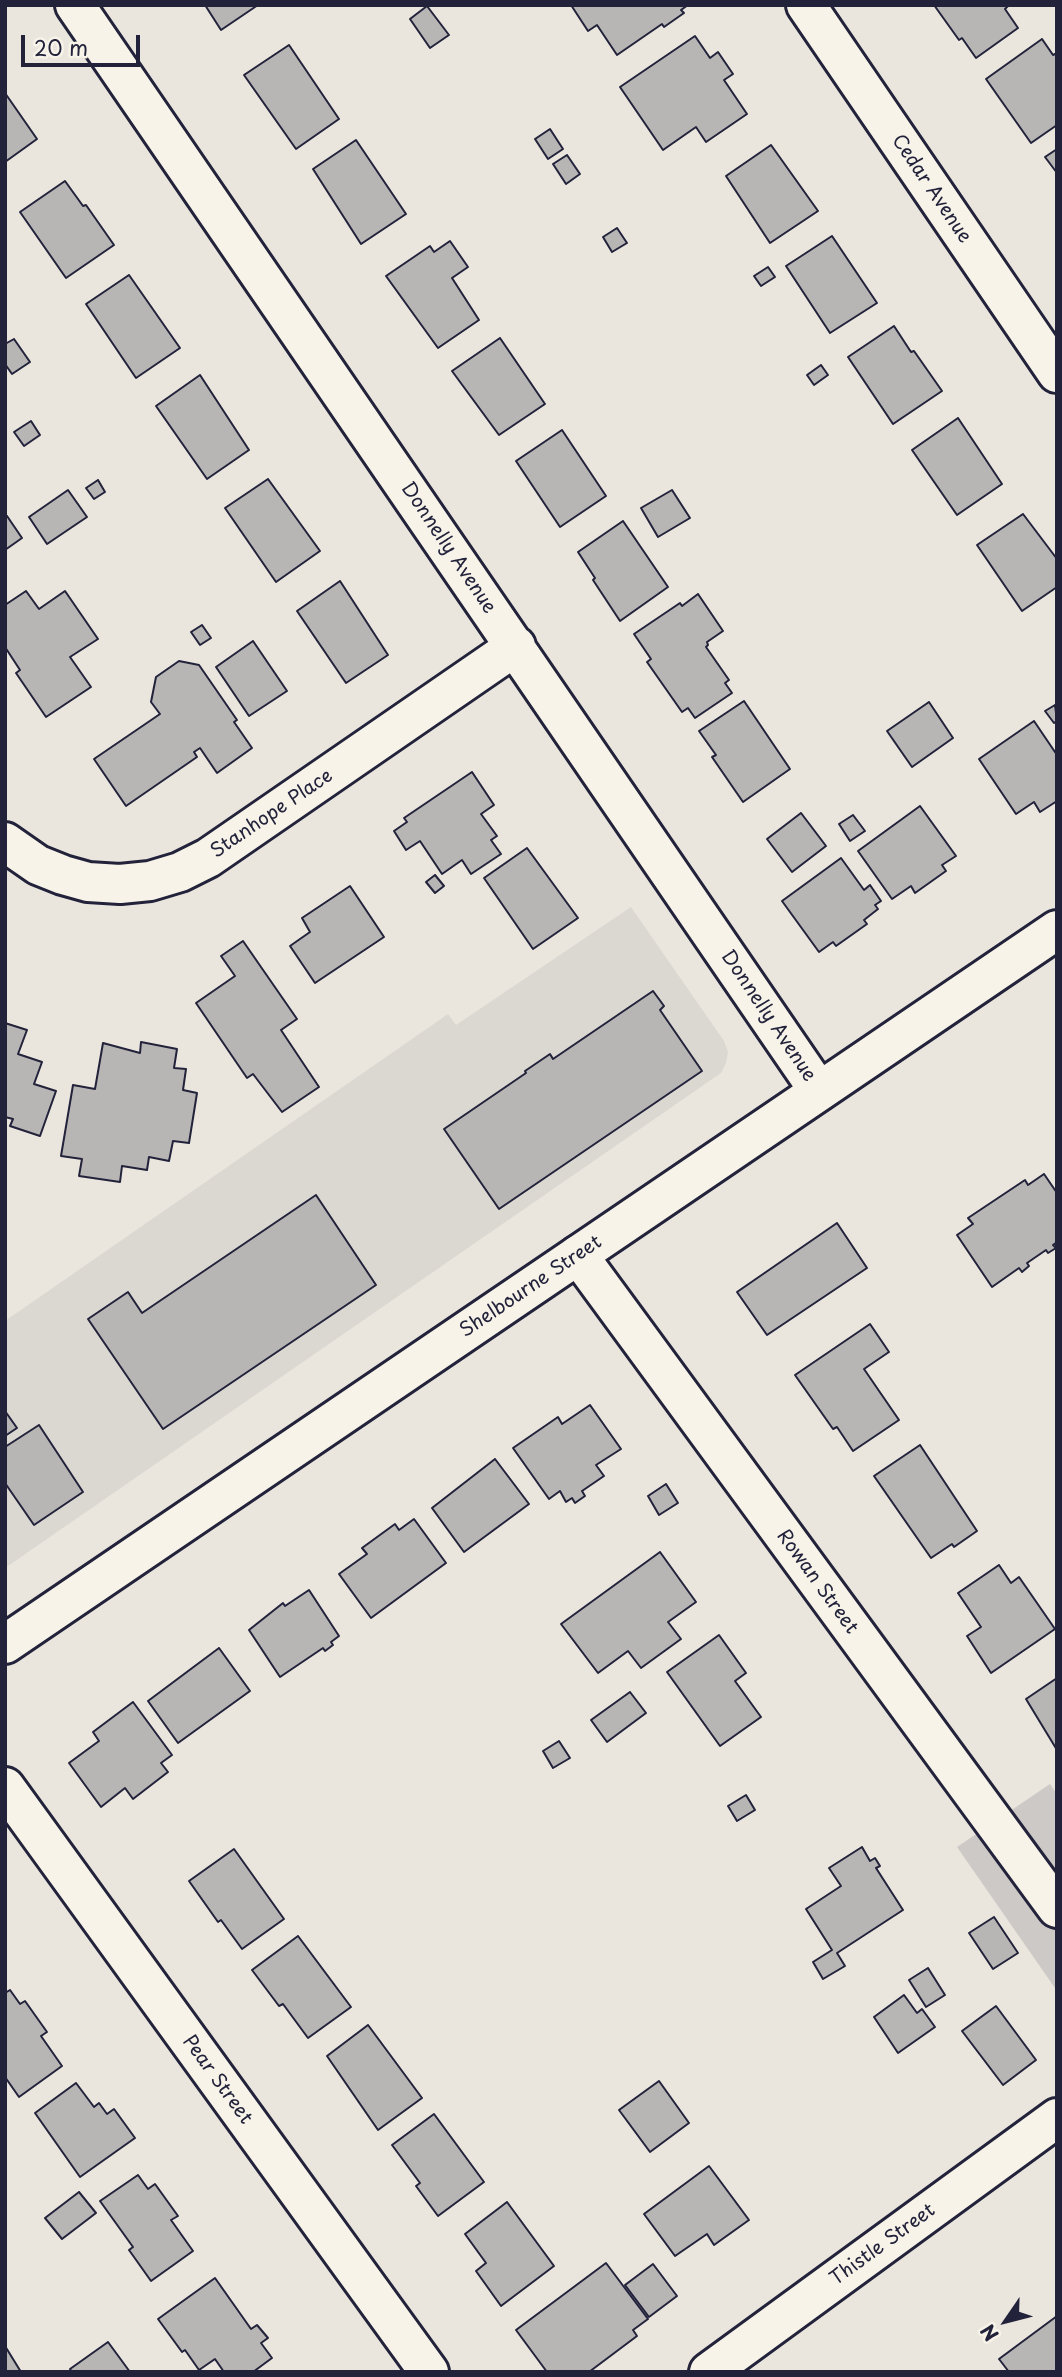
<!DOCTYPE html>
<style>
body{margin:0}
#map{position:relative;width:1062px;height:2377px;overflow:hidden;background:#eae6de;font-family:"Playpen Sans",sans-serif}
canvas{display:block}
.frame{position:absolute;inset:0;border:7px solid #22223b;pointer-events:none}
.north{position:absolute;left:971px;top:2286px;width:70px;height:70px;-webkit-text-stroke:5px #f7f3e8;paint-order:stroke;rotate:235deg;font-size:19px;font-weight:700;line-height:28px;text-align:center;color:#22223b}
.north::after{content:'';display:block;margin:auto;width:24px;height:32px;background:#22223b;clip-path:polygon(50% 0,100% 100%,50% 72%,0 100%)}
.scale{position:absolute;left:21px;top:35px;width:119px;height:32px;box-sizing:border-box;border:4px solid #22223b;border-top:0;padding-left:9px;font-size:21px;line-height:24px;white-space:nowrap;color:#22223b;-webkit-text-stroke:5px #f7f3e8;paint-order:stroke}
</style>
<div id="map">
<canvas width="1062" height="2377"></canvas>
<div class="frame"></div>
<div class="north">N</div>
<div class="scale">20 m</div>
</div>
<script>
const g = document.querySelector('canvas').getContext('2d');
g.lineJoin = 'round';
function fillPath(path, color) { g.fillStyle = color; g.fill(path, 'evenodd'); }
const poly = rows => new Path2D(rows.map(r => 'M' + r).join(''));
function strokePath(path, color, width, dash) { g.strokeStyle = color; g.lineWidth = width; g.lineCap = dash ? 'butt' : 'round'; g.setLineDash(dash || []); g.stroke(path); }
function drawText(font, color, halo, rows, align = 'center') {
  g.font = font + ' "Playpen Sans",sans-serif'; g.lineWidth = 5; g.setLineDash([]); g.textBaseline = 'middle'; g.strokeStyle = halo; g.fillStyle = color; for (const [text, x, y, turn = 0] of rows) {
    g.save(); g.translate(x, y); g.rotate((+turn || 0) * Math.PI / 180); g.textAlign = isNaN(turn) ? turn : align; if (halo) g.strokeText(text, 0, 0); g.fillText(text, 0, 0); g.restore();
  }
}
const built = poly([
 [631,907,724,1041,728,1052,726,1063,721,1073,5,1568,5,1321,448,1014,456,1025]
]);
const green = poly([
 [1050,1784,1057,1794,1057,1991,957,1847]
]);
const building = poly([
 [205,5,258,5,221,30,205,5],
 [571,5,688,5,681,10,684,13,664,27,662,24,617,55,597,25,588,31,571,5],
 [934,5,1009,5,1005,9,1018,28,976,58,962,38,959,40,934,5],
 [427,6,449,35,430,48,410,19,427,6],
 [695,36,710,58,718,52,733,74,724,80,747,114,706,142,696,127,663,150,620,87,695,36],
 [1042,39,1053,55,1057,53,1057,125,1031,143,986,79,1042,39],
 [289,45,339,119,296,149,244,75,289,45],
 [5,93,37,139,5,162,5,93],
 [550,129,563,149,548,159,535,139,550,129],
 [356,140,406,214,361,244,313,169,356,140],
 [771,145,818,211,770,243,726,176,771,145],
 [1057,149,1057,173,1045,157,1057,149],
 [567,155,580,174,566,184,553,164,567,155],
 [65,181,83,206,86,205,114,245,66,278,20,212,65,181],
 [617,228,627,243,612,252,603,237,617,228],
 [832,236,877,303,830,333,786,266,832,236],
 [450,241,468,267,452,278,479,320,438,348,386,276,430,246,434,252,450,241],
 [768,267,775,277,761,286,754,276,768,267],
 [129,275,180,348,136,378,86,304,129,275],
 [894,326,911,352,914,351,942,391,893,424,848,357,894,326],
 [500,338,545,404,499,435,452,371,500,338],
 [14,339,30,362,12,374,5,364,5,344,14,339],
 [821,365,828,375,814,385,807,375,821,365],
 [200,375,249,450,207,479,156,406,200,375],
 [958,418,1002,484,957,515,912,450,958,418],
 [31,421,40,435,24,446,14,432,31,421],
 [562,430,606,496,560,527,516,461,562,430],
 [268,479,320,551,276,582,225,508,268,479],
 [98,480,105,492,94,499,86,488,98,480],
 [68,490,87,517,47,544,29,517,68,490],
 [672,490,690,518,658,537,641,508,672,490],
 [1023,514,1057,559,1057,587,1022,611,977,545,1023,514],
 [7,516,22,538,5,550,5,518,7,516],
 [623,521,668,587,620,621,593,580,595,578,578,552,623,521],
 [340,581,388,655,346,683,297,611,340,581],
 [26,591,39,609,65,591,98,639,70,657,91,687,46,717,16,673,20,670,5,647,5,605,26,591],
 [698,594,723,631,707,642,708,645,706,647,729,680,725,683,732,693,695,718,688,708,682,712,647,662,651,659,634,634,680,603,682,606,698,594],
 [202,625,211,638,200,645,191,632,202,625],
 [253,641,287,691,249,716,216,667,253,641],
 [179,661,199,665,237,720,234,722,252,748,217,773,200,748,194,752,197,757,126,806,94,759,160,714,151,702,156,677,179,661],
 [744,701,790,769,743,802,712,757,716,755,699,731,744,701],
 [929,702,953,738,912,767,887,731,929,702],
 [1055,705,1057,721,1054,723,1045,711,1055,705],
 [1034,721,1057,755,1057,801,1040,812,1034,802,1016,814,979,759,1034,721],
 [472,772,494,805,481,814,497,836,491,840,501,854,471,874,462,860,442,874,420,841,406,850,394,831,407,822,404,818,472,772],
 [920,806,956,856,942,865,946,871,915,893,911,886,892,899,858,851,920,806],
 [801,813,826,846,792,872,767,839,801,813],
 [853,815,865,831,850,841,839,824,853,815],
 [527,848,578,918,533,949,484,878,527,848],
 [841,858,864,890,870,885,881,901,875,905,878,909,864,920,867,924,836,946,833,942,819,952,782,901,841,858],
 [435,875,444,886,435,893,426,882,435,875],
 [350,886,384,937,315,983,290,946,310,932,302,918,350,886],
 [243,941,297,1019,281,1030,319,1087,282,1112,253,1074,247,1078,196,1003,235,976,221,956,243,941],
 [653,991,664,1006,660,1010,702,1071,499,1209,444,1129,526,1073,525,1071,550,1054,553,1059,653,991],
 [5,1023,27,1030,18,1054,42,1062,34,1084,56,1091,40,1136,10,1126,13,1119,5,1117,5,1023],
 [141,1042,177,1049,174,1068,186,1069,183,1090,197,1093,189,1143,173,1141,169,1161,149,1157,147,1170,122,1166,120,1182,79,1176,82,1159,61,1156,73,1085,95,1089,103,1043,140,1053,141,1042],
 [1044,1174,1057,1193,1057,1242,1053,1245,1056,1248,1048,1253,1046,1250,1027,1263,1029,1266,1022,1272,1019,1268,992,1287,957,1235,973,1224,968,1218,1025,1180,1028,1185,1044,1174],
 [316,1195,376,1285,163,1429,88,1319,128,1292,142,1313,316,1195],
 [837,1223,867,1268,767,1335,737,1292,837,1223],
 [870,1324,889,1352,864,1369,899,1420,853,1451,837,1427,833,1429,795,1375,870,1324],
 [590,1405,621,1449,596,1465,604,1476,582,1491,585,1496,575,1503,572,1498,566,1502,560,1491,549,1499,513,1448,558,1417,562,1424,590,1405],
 [5,1411,17,1428,5,1436,5,1411],
 [39,1425,83,1492,34,1525,5,1483,5,1447,39,1425],
 [920,1445,977,1531,954,1547,952,1544,931,1558,874,1476,920,1445],
 [495,1459,529,1504,464,1552,432,1508,495,1459],
 [666,1484,678,1503,659,1515,648,1496,666,1484],
 [414,1519,446,1563,371,1618,339,1574,367,1554,362,1548,395,1524,399,1530,414,1519],
 [660,1552,696,1602,668,1622,681,1639,641,1668,628,1651,598,1673,561,1624,660,1552],
 [999,1565,1011,1583,1019,1577,1055,1629,991,1673,967,1636,981,1627,958,1593,999,1565],
 [309,1590,339,1636,331,1642,333,1645,325,1651,323,1648,280,1677,249,1630,283,1603,285,1606,309,1590],
 [719,1635,746,1673,735,1681,761,1717,720,1746,667,1672,719,1635],
 [219,1648,250,1691,178,1743,148,1701,219,1648],
 [1057,1678,1057,1750,1026,1699,1057,1678],
 [630,1692,646,1713,607,1742,591,1720,630,1692],
 [133,1702,172,1755,161,1763,168,1772,133,1799,125,1788,101,1807,69,1763,99,1741,93,1732,133,1702],
 [559,1741,570,1758,553,1768,543,1751,559,1741],
 [746,1795,755,1810,737,1821,728,1806,746,1795],
 [862,1847,870,1861,875,1858,880,1866,876,1868,903,1910,837,1953,845,1966,823,1979,813,1962,832,1950,806,1909,841,1886,829,1868,862,1847],
 [234,1849,284,1919,242,1949,221,1920,218,1922,189,1881,234,1849],
 [994,1917,1018,1953,993,1969,969,1933,994,1917],
 [298,1936,351,2007,308,2038,283,2004,279,2006,252,1970,298,1936],
 [928,1968,945,1995,926,2007,909,1980,928,1968],
 [10,1990,20,2004,25,2001,47,2032,41,2036,62,2066,19,2097,5,2077,5,1993,10,1990],
 [904,1995,917,2013,922,2009,935,2027,898,2053,874,2017,904,1995],
 [996,2006,1036,2060,1003,2085,962,2031,996,2006],
 [368,2025,422,2098,378,2130,327,2056,368,2025],
 [659,2081,689,2123,650,2152,619,2110,659,2081],
 [76,2083,94,2107,99,2103,107,2114,114,2109,135,2138,80,2177,35,2113,76,2083],
 [434,2114,484,2182,438,2216,416,2186,420,2183,392,2145,434,2114],
 [709,2166,749,2220,714,2245,707,2234,675,2256,644,2214,709,2166],
 [138,2175,148,2189,155,2184,178,2216,171,2220,193,2251,151,2281,129,2250,133,2247,100,2201,138,2175],
 [79,2192,96,2213,62,2239,45,2218,79,2192],
 [507,2202,554,2266,501,2306,476,2271,486,2263,465,2234,507,2202],
 [606,2263,648,2319,633,2330,637,2336,589,2372,547,2372,516,2330,606,2263],
 [653,2264,677,2296,649,2317,625,2285,653,2264],
 [215,2278,251,2329,257,2325,268,2338,261,2343,272,2358,253,2372,224,2372,215,2359,199,2370,185,2350,182,2352,158,2319,215,2278],
 [1057,2316,1057,2372,1009,2372,999,2359,1057,2316],
 [108,2342,130,2372,72,2372,70,2369,108,2342],
 [5,2346,21,2372,5,2372,5,2346]
]);
const minor = poly([
 [75,5,819,1091],
 [806,5,1057,373],
 [5,842,38,865,63,875,88,882,120,884,150,881,180,872,208,858,516,646],
 [578,1255,1057,1908],
 [5,1787,429,2372],
 [709,2372,1057,2118]
]);
const secondary = poly([
 [5,1644,1057,930]
]);
const streetNames = [
 ["Cedar Avenue",931,189,56],
 ["Donnelly Avenue",448,548,56],
 ["Stanhope Place",272,814,-34],
 ["Donnelly Avenue",768,1016,56],
 ["Shelbourne Street",531,1287,-34],
 ["Rowan Street",817,1582,54],
 ["Pear Street",217,2080,54],
 ["Thistle Street",883,2245,-36]
];
fillPath(built, '#dbd8d2');
fillPath(green, '#cdc9c6');
fillPath(building, '#b8b6b5');
strokePath(building, '#22223b', 2);
strokePath(minor, '#22223b', 44);
strokePath(secondary, '#22223b', 44);
strokePath(minor, '#f7f3e8', 38);
strokePath(secondary, '#f7f3e8', 38);
drawText('19px', '#22223b', '#f7f3e8', streetNames);
</script>
